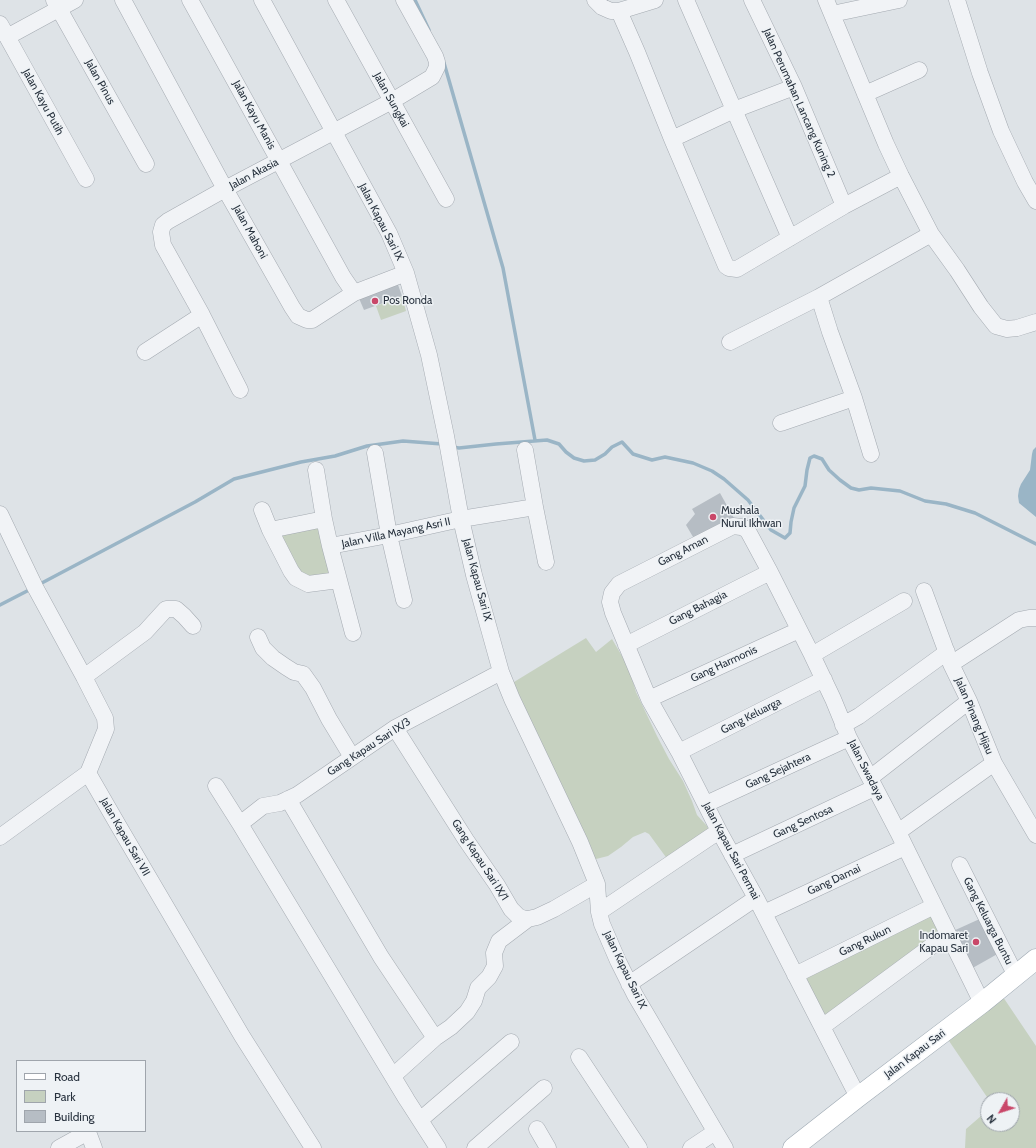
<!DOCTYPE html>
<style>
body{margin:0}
#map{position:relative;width:1036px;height:1148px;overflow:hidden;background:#dee3e7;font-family:Cabin,sans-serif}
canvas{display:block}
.legend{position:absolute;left:16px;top:1060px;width:130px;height:72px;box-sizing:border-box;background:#eef2f5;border:1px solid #9fa5ac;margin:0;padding:5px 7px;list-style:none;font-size:12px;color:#28323e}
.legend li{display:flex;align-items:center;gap:8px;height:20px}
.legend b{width:20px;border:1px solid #9fa5ac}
.north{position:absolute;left:980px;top:1092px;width:40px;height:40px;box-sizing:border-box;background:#eef2f5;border:1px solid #9fa5ac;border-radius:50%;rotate:231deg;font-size:11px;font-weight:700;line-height:16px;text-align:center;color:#28323e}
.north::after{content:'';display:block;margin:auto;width:14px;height:18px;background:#c94769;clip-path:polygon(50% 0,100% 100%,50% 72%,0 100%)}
</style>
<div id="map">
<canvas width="1036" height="1148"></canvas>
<ul class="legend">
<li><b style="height:5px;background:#fff"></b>Road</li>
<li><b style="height:11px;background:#c6d1c0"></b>Park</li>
<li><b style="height:11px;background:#b6bdc4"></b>Building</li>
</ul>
<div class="north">N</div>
</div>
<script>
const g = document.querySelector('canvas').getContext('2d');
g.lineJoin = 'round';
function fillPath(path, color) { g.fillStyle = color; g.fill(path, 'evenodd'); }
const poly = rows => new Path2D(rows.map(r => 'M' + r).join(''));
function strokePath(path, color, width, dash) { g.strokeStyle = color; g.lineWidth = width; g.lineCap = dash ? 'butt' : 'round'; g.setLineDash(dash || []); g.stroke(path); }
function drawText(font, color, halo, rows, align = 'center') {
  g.font = font + ' Cabin,sans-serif'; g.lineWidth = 3; g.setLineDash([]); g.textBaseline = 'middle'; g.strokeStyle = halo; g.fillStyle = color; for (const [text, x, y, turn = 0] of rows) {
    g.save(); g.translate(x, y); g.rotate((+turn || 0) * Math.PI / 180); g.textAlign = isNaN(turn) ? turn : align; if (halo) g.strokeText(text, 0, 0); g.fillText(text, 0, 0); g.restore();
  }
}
const green = poly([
 [402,296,406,311,381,320,376,306],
 [319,523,337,577,297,576,280,531],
 [586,638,596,652,612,639,629,668,636,692,657,736,669,759,683,781,692,801,697,815,707,826,710,833,668,860,649,834,645,832,633,837,621,847,608,856,596,859,592,857,517,697,514,682],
 [934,906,948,934,822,1027,795,975],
 [1001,994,1036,1046,1036,1148,965,1148,966,1129,988,1110,988,1124,1012,1124,1012,1100,989,1100,947,1038]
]);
const water = poly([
 [1036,447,1036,517,1019,503,1018,496,1019,489,1021,484,1030,470,1032,454,1033,450]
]);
const stream = poly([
 [415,0,429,30],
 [444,63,503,268,535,440],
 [452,447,459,448,496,444,547,440,559,444,566,452,574,458,584,461,595,460,605,454,612,447,622,442,633,454,652,460,665,457,693,463,712,471,724,479,748,500,771,530,785,538,790,533,791,522,794,508,805,486,807,470,810,458,814,456,822,459,829,470,840,480,851,488,859,490,871,488,900,491,925,501,946,504,975,513,1036,544],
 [38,585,195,502,234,479,301,462,335,456,367,446,403,441,442,444],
 [0,605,31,589]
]);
const building = poly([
 [397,282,402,296,364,310,358,296],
 [720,493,735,520,696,542,686,525,695,514,692,509],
 [984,917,1001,952,969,970,951,932]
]);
const minor = poly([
 [54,0,146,164],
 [123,0,225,189,292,307,298,316,307,320,312,320,354,293,406,273],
 [190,0,279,161,343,277,354,293],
 [262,0,389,233,406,273,429,355,446,436,461,519,474,575,501,672,512,699,580,842,597,884,599,912,602,924,618,961,635,995,725,1148],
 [336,0,446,199],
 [595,0,602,7,611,11,619,11,655,0],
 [686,0,790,238],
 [752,0,794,87,844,206],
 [826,0,886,144,901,176,931,234,957,270,981,307,996,326,1007,329,1017,328,1036,322],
 [957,0,980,73,1001,131,1025,182,1036,201],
 [619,11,637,52,672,139,726,266,729,268,737,269,844,206,901,176],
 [832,14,899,0],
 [0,24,86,179],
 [7,37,75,0],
 [865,94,919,70],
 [672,139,734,110,794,87],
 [730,342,819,297],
 [145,352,202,315],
 [240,390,202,315,163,245,161,232,163,225,168,221,225,189,392,101,432,77,437,67,437,62,435,56,404,0],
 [781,423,854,398],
 [525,450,535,507],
 [375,453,389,535,404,600],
 [871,454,854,398,830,332,819,297,931,234],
 [316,470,324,519,330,546,353,633],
 [262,510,270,530,291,571,296,578,308,584,339,580],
 [0,514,35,587,84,677,105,718,106,729,88,773],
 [270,530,324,519],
 [330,546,389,535,461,519,535,507,546,562],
 [924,591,951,664,969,701,994,763,1036,835],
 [258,637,263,648,273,658,286,667,294,672,303,674,313,688,329,719,352,757],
 [626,645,770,572],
 [812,655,904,601],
 [951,664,1019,620,1029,618,1036,618],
 [84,677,145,632,166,609,176,609,184,616,193,626],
 [649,699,799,630],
 [843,725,859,716,947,652],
 [395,728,466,840,497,885,511,909,518,916,524,919,528,919,537,917,554,909,597,884],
 [679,752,824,679],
 [88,773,118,825,242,1036,313,1148],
 [870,778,969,701],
 [216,786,240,824,407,1100,438,1148],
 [288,799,381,957,435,1038],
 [706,804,849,738],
 [240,824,263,806,280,803,297,795,395,728,501,672],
 [898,832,994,763],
 [0,837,88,773],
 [732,855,874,788],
 [960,865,1016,976],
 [599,912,719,831],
 [764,913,905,847],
 [795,975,934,906],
 [629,984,756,898],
 [822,1027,948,934],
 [579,1057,639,1148],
 [393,1076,435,1038,451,1027,467,1012,474,1001,478,988,489,977,495,966,494,953,499,941,528,919],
 [858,1097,756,898,719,831,679,752,649,699,613,613,610,602,612,593,619,584,733,526,741,527,746,529,749,533,770,572,812,655,833,699,849,738,898,832,982,1003],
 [420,1120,511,1042],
 [537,1129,548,1148],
 [59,1148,88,1132,94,1148],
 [475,1148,544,1088],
 [691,1148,715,1132]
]);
const major = poly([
 [793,1148,858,1097,982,1003,1036,959]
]);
const markers = [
 [375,301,4,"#c94769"],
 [713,517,4,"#c94769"],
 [976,942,4,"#c94769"]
];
const streetNames = [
 ["Jalan Pinus",100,82,61],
 ["Jalan Sungkai",391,100,61],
 ["Jalan Kayu Putih",43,102,61],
 ["Jalan Perumahan Lancang Kuning 2",799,103,66],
 ["Jalan Kayu Manis",254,115,61],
 ["Jalan Akasia",254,174,-28],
 ["Jalan Kapau Sari IX",381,222,63],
 ["Jalan Mahoni",250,232,61],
 ["Jalan Villa Mayang Asri II",396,533,-12],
 ["Gang Aman",683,551,-27],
 ["Jalan Kapau Sari IX",477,580,75],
 ["Gang Bahagia",698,608,-27],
 ["Gang Harmonis",724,664,-25],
 ["Gang Keluarga",751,716,-27],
 ["Jalan Pinang Hijau",974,716,67],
 ["Gang Kapau Sari IX/3",369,747,-33],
 ["Jalan Swadaya",866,770,63],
 ["Gang Sejahtera",778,771,-25],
 ["Gang Sentosa",803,822,-25],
 ["Jalan Kapau Sari VII",125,837,60],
 ["Jalan Kapau Sari Permai",731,851,62],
 ["Gang Kapau Sari IX/1",480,860,57],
 ["Gang Damai",834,880,-25],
 ["Gang Keluarga Buntu",988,921,63],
 ["Gang Rukun",865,941,-26],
 ["Jalan Kapau Sari IX",625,970,64],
 ["Jalan Kapau Sari",915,1054,-37]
];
const poiNames = [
 ["Pos Ronda",383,301],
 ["Mushala",721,511],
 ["Nurul Ikhwan",721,524],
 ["Indomaret",968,936,"right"],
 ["Kapau Sari",968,949,"right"]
];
fillPath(green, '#c6d1c0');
fillPath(water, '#9ab5c6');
strokePath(stream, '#9ab5c6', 3.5);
fillPath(building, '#b6bdc4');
strokePath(minor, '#a4aab1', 17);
strokePath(major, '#9ea9b3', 21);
strokePath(minor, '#f1f3f6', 16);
strokePath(major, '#fff', 20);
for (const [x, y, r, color] of markers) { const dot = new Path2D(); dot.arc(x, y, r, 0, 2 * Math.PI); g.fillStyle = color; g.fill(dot); strokePath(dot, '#eef2f5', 1.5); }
drawText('11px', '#28323e', '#eef2f5', streetNames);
drawText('11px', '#28323e', '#eef2f5', poiNames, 'left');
</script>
